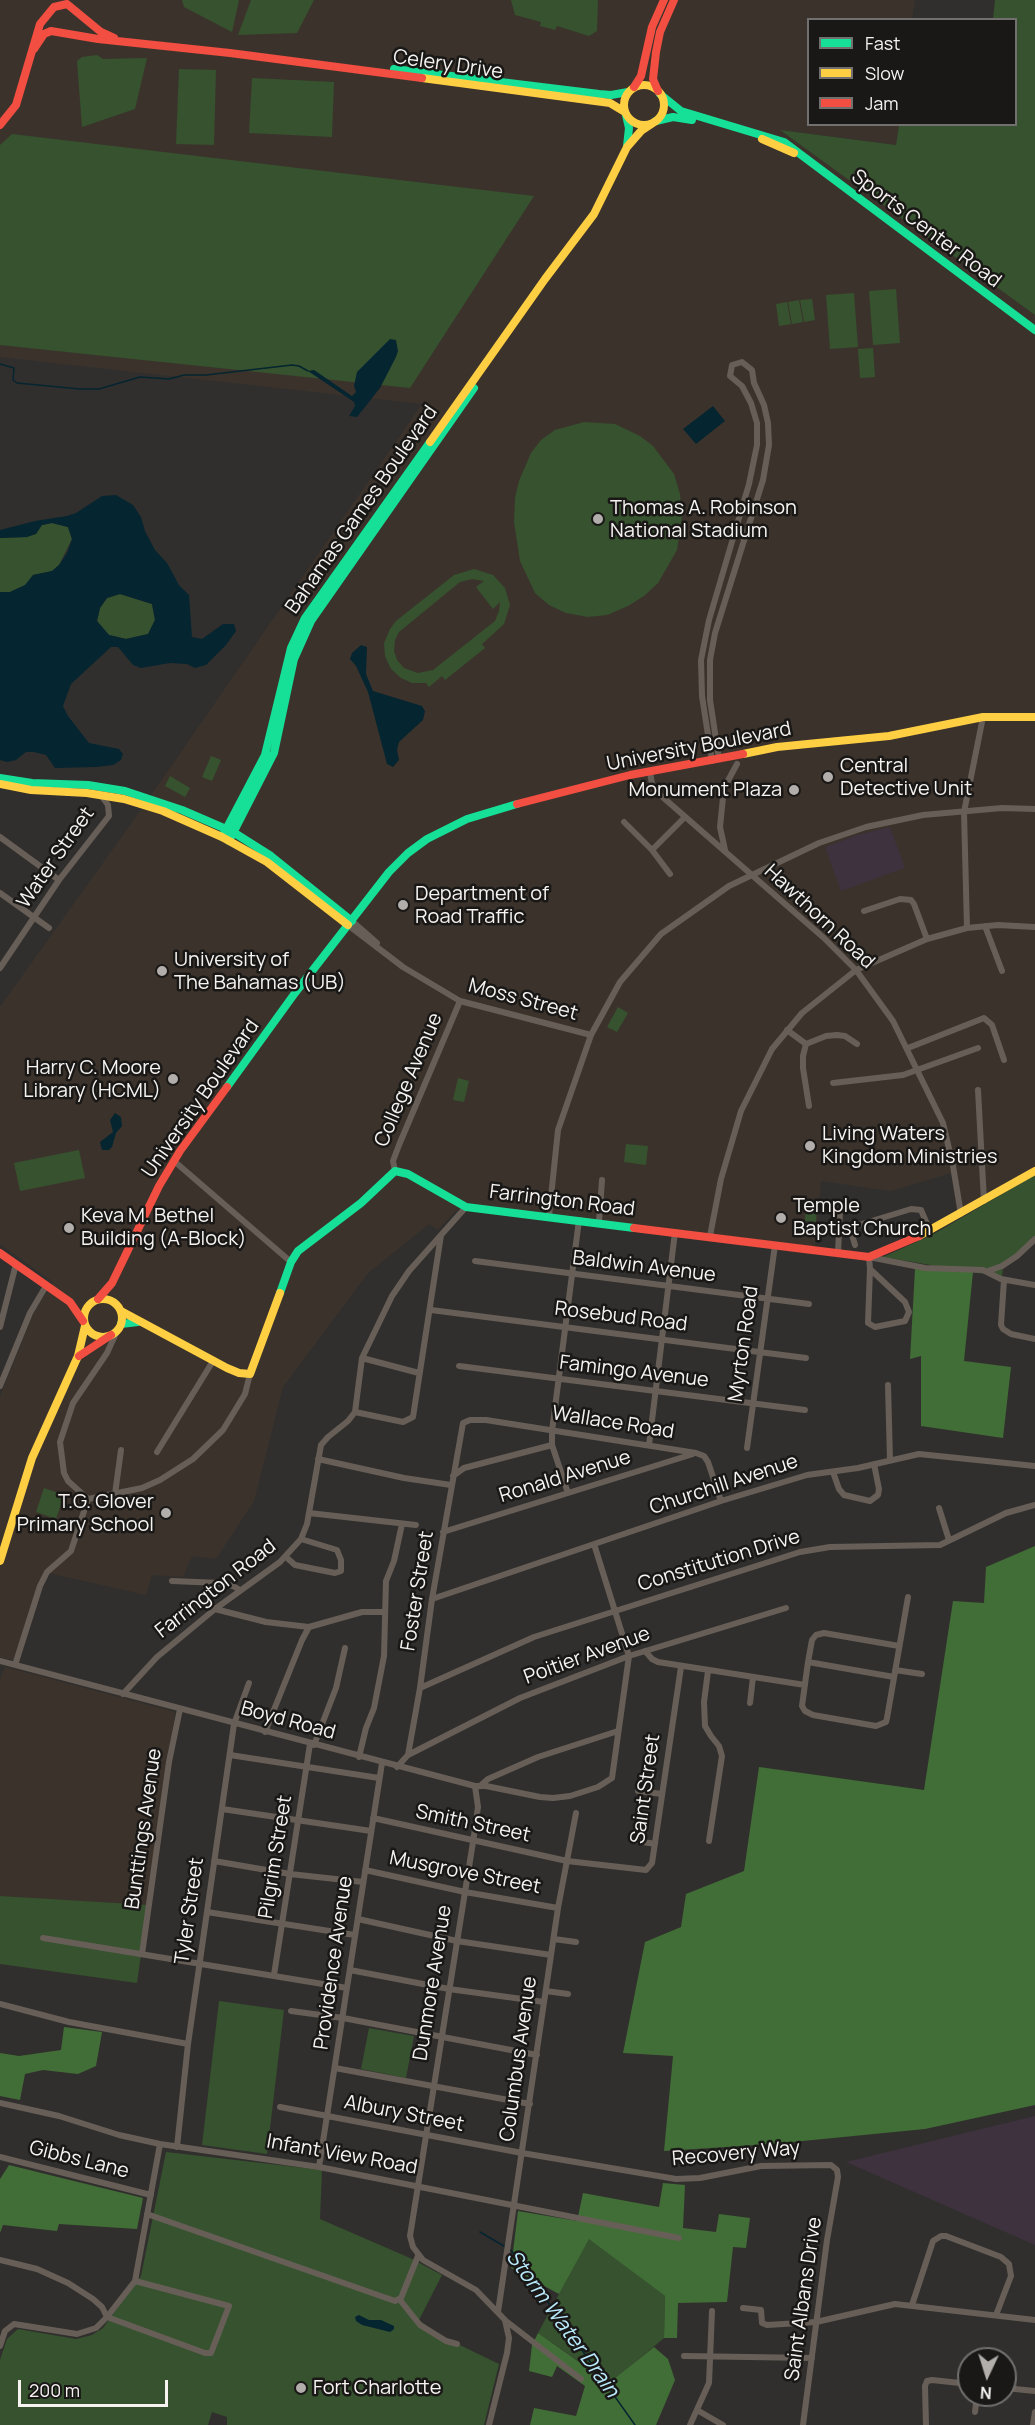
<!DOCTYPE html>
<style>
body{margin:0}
#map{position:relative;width:1035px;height:2425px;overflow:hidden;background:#312f2d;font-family:Manrope,sans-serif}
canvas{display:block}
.legend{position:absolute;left:807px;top:18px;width:210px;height:108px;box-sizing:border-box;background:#191816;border:2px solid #71706e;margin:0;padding:8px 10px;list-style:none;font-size:18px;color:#f6f3f1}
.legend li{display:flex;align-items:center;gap:12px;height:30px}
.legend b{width:30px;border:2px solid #71706e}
.north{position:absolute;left:957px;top:2347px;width:60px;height:60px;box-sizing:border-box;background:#191816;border:2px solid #71706e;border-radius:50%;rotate:184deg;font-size:16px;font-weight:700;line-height:24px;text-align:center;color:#f6f3f1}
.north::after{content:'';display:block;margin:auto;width:21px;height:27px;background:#b1aeac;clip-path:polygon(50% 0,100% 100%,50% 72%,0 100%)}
.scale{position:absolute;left:18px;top:2380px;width:150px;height:27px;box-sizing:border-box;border:3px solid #f6f3f1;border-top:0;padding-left:8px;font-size:18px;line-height:21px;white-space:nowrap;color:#f6f3f1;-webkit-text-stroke:4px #191816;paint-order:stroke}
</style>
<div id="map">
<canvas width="1035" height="2425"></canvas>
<ul class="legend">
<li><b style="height:8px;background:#16e098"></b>Fast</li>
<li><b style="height:8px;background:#ffcf43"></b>Slow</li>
<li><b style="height:8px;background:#f24e42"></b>Jam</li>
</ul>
<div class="north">N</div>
<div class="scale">200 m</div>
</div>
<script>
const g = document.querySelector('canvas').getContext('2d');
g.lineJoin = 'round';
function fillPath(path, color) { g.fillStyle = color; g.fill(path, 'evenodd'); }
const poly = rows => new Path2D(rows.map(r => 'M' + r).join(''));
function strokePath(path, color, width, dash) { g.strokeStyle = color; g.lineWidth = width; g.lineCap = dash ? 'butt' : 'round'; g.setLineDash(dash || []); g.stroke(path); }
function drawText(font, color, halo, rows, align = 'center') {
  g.font = font + ' Manrope,sans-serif'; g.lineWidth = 5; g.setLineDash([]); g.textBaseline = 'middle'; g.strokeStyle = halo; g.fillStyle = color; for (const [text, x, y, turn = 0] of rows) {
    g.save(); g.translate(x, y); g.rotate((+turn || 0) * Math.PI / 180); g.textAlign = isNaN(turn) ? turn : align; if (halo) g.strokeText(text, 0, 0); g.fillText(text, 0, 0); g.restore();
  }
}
const built = poly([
 [0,0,915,0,912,19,808,20,808,124,899,125,896,145,781,130,1035,315,1035,1167,957,1213,951,1173,891,1191,821,1181,814,1255,457,1209,438,1230,429,1224,368,1273,283,1387,254,1501,216,1559,192,1556,183,1577,152,1575,146,1595,44,1572,13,1660,0,1657,0,1397,33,1315,53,1282,0,1244,0,1007,143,807,422,404,0,357],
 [5,1667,175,1712,137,1983,0,1964,0,1680]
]);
const industrial = poly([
 [890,827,905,868,841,891,825,847,857,835],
 [1035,2116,1035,2245,846,2162]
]);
const green = poly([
 [182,0,239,0,232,32,184,7],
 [251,0,314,0,297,33,238,35],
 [511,0,598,0,597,31,589,36,557,26,555,30,540,26,541,22,515,15],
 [995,0,1035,0,1035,315,780,130,896,145,899,125,1016,124,1016,20,993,19],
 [97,55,103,59,147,58,135,109,82,127,77,61,82,57],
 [179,69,216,70,214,145,176,144],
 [252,78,334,82,332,137,249,133],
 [12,134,534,196,410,388,0,345,0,145],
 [896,289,900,343,873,345,869,291],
 [854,293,858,347,830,349,826,295],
 [812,299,815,320,804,322,800,300],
 [799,300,803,322,792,324,788,302],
 [787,302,791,324,779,326,776,304],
 [873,348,875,377,860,378,858,349],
 [584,422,615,424,640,436,653,446,674,474,680,494,682,516,677,550,658,583,644,596,628,606,607,615,588,617,566,613,549,605,535,593,520,561,514,522,515,498,519,481,531,453,541,440,555,430],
 [52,523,68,527,72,539,59,565,52,571,33,575,26,585,10,592,0,592,0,538,27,537,42,525],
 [474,569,493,575,505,588,510,605,504,624,482,644,485,648,445,680,442,676,429,687,426,683,412,683,401,678,391,669,385,656,384,643,390,629,396,621,454,575],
 [472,579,484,581,476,587,493,609,500,602,499,611,495,621,433,670,418,673,404,668,397,660,394,651,395,640,399,632,460,582],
 [120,594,152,604,155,620,148,634,126,639,109,635,97,621,100,608,107,598],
 [211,756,221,760,212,781,202,777],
 [170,776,190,788,185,797,165,786],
 [618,1007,628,1013,617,1032,607,1027],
 [458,1078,469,1081,464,1102,453,1100],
 [626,1144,648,1146,646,1165,624,1162],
 [79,1150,85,1178,20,1191,14,1163],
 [1035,1175,1035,1242,1003,1269,1002,1277,883,1257,932,1235],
 [806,1200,817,1201,816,1222,805,1221],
 [44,1488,64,1495,56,1519,36,1512],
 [0,1896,148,1905,137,1983,0,1964],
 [219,2001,284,2010,267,2154,202,2145],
 [369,2028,414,2036,406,2078,361,2069],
 [166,2152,322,2170,320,2219,410,2258,442,2275,419,2320,441,2336,499,2364,484,2425,227,2425,227,2417,212,2412,208,2425,0,2425,0,2360,7,2339,18,2329,76,2339,92,2335,103,2328,141,2276],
 [589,2238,665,2296,664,2338,610,2383,538,2333]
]);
const forest = poly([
 [915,1269,973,1272,964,1361,1011,1367,1003,1438,921,1426,921,1356,910,1359],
 [1035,1546,1035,2105,925,2129,772,2144,664,2151,673,2056,623,2053,645,1942,681,1927,686,1894,744,1871,759,1767,924,1790,953,1601,984,1603,986,1567],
 [64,2027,102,2032,96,2066,78,2074,43,2070,25,2074,20,2100,0,2096,0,2053,19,2056,61,2050],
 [9,2165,143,2198,137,2229,59,2224,57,2231,3,2225,0,2233,0,2179],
 [663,2183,685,2185,683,2228,716,2232,719,2214,750,2218,746,2248,733,2247,727,2302,678,2303,677,2338,664,2338,665,2296,589,2239,559,2294,511,2268,518,2211,577,2221,583,2193,659,2207],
 [538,2333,609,2383,654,2347,668,2359,675,2380,656,2425,530,2425,534,2408,576,2416,585,2386,557,2366,552,2377,529,2371,532,2345]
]);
const water = poly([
 [390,339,396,340,398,351,396,357,380,388,357,417,349,416,355,406,354,402,308,371,314,370,352,396,356,392,354,386,357,372],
 [713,406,725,421,696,444,683,429],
 [116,495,133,505,141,517,145,531,155,550,167,563,179,585,189,595,192,637,202,639,223,624,234,624,236,631,226,645,206,665,195,668,187,664,170,663,141,668,133,665,118,647,111,647,71,684,63,706,68,716,89,743,119,749,123,754,121,760,113,765,96,767,55,768,46,755,34,752,26,752,16,760,7,762,0,760,0,592,10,592,25,585,33,575,52,571,59,565,67,553,72,539,68,527,52,523,42,525,36,534,27,537,0,538,0,530,35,521,67,516,76,513,102,496],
 [120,594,152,604,155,620,148,634,126,639,109,635,97,621,100,608,107,598],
 [361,645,367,647,366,674,373,691,422,706,425,711,423,720,399,742,397,750,399,760,393,767,387,764,368,692,356,666,350,659,352,653],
 [115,1113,121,1117,122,1126,116,1133,112,1147,109,1150,102,1150,100,1142,113,1132,110,1120],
 [359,2315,369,2320,381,2320,394,2326,394,2329,390,2332,362,2325,356,2321,355,2317]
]);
const stream = poly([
 [0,364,14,368,13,380,17,383,80,389,99,389,140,377,169,379,184,375,206,375,292,365,299,366,308,371],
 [480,2232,504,2246],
 [511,2250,635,2425]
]);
const street = poly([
 [712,761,702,696,701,660,709,620,749,484,757,445,757,423,751,403,742,386,730,376,732,365,742,362,752,370,754,383,764,405,768,423,769,445,763,480,715,633,710,660,710,700,719,759],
 [650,772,652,784,658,793,824,938,856,970,893,1021,943,1123,953,1166,961,1214],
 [624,822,652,850,670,874],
 [0,837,59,880],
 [652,850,685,817],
 [725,850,720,827,724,788,737,764],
 [0,893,49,928],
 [864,911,900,899,911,900,914,904,927,939],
 [352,921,377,943],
 [348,925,403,967,460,1001,591,1035],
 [985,926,1002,971],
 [967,928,964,812,983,717],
 [0,968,59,880,109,816,108,805,101,795],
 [787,1030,806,1044],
 [908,1048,984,1018,992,1025,1004,1060],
 [833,1083,903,1075,978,1048],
 [978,1090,984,1201],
 [809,1106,803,1068,803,1056,806,1044,826,1036,837,1035,845,1036,857,1044],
 [174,1161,291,1262],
 [395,1171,393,1161,399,1145,460,1001],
 [549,1216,558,1130,591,1035,620,982,661,934,729,886,819,843,866,827,923,815,1002,808,1035,809],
 [599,1222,602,1180],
 [850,1228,855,1245],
 [839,1231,840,1211],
 [710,1236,721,1179,741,1111,772,1049,802,1013,856,970,927,939,967,928,998,925,1035,927],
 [838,1253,839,1231,911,1209,921,1210,930,1231],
 [475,1261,809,1304],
 [870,1269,868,1323,875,1327,905,1321,909,1312,905,1302,870,1269,869,1257,925,1268,983,1270,1001,1279,1035,1285],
 [988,1271,1002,1266,1017,1256,1035,1239],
 [1004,1280,1001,1325,1003,1329,1011,1334,1035,1339],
 [431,1310,806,1358],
 [0,1327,16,1264],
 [362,1358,419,1373],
 [459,1366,805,1410],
 [888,1385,890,1460],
 [0,1386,30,1313,46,1286],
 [355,1412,403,1422,413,1417,441,1235],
 [649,1445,675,1232],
 [747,1448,775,1245],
 [157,1452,213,1361],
 [318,1459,404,1478,451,1485],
 [833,1472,839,1489,844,1495,870,1501,878,1495,879,1489,874,1464],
 [453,1476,464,1468,552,1445],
 [568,1493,552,1445,552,1431,579,1220],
 [115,1494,121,1450],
 [88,1499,142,1488,160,1480,193,1459,223,1430,245,1394,250,1374],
 [88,1499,68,1481,64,1473,60,1442,73,1403,107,1353,117,1331],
 [939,1508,949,1540],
 [309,1513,416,1525],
 [443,1532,693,1454],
 [286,1557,295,1565,335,1573,341,1571,341,1560,337,1550,301,1539],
 [172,1581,220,1583,233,1586,240,1590],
 [432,1599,721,1501,807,1475,858,1468,919,1454,1035,1466],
 [215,1609,266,1622,309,1627],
 [899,1646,824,1633,816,1635,812,1640,808,1662,802,1706,805,1711,813,1715,876,1726,886,1722,887,1718,908,1597],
 [645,1651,652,1659,658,1662,805,1685],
 [0,1661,475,1786,486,1786,540,1797,553,1798,570,1796,598,1787,612,1778,629,1656,594,1544],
 [808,1662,894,1677],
 [15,1665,40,1586,47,1572,71,1551,88,1499],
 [895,1670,922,1674],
 [708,1671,704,1702,705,1726,711,1736,719,1746,722,1756,709,1841],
 [420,1688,534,1637,800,1552,830,1547,940,1545,1006,1513,1035,1505],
 [123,1694,157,1657,215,1609,280,1562,301,1539,307,1524,321,1445,328,1437,348,1421,355,1412,362,1358,392,1296,409,1271,466,1207],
 [750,1703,753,1677],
 [265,1732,302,1640,309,1627,362,1612,385,1612],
 [314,1745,336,1688,345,1648],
 [230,1755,379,1778],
 [408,1755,520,1698,629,1656,786,1608],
 [359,1757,366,1728,374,1708,384,1656,386,1581,394,1561,402,1524],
 [397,1767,408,1755,420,1688,432,1599,463,1423,470,1420,486,1420,696,1453,704,1456,708,1462,721,1501],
 [475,1786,478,1807,473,1842,410,2236,413,2247,423,2260,476,2290,505,2320,509,2338,507,2353,489,2425],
 [480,1786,488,1779,538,1757,618,1731],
 [638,1791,662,1794],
 [222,1809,371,1831],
 [373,1818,567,1861,646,1870,652,1863,681,1667],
 [632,1840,655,1844],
 [214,1861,290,1874,363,1882],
 [365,1870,465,1892,558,1908],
 [207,1912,355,1935],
 [358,1919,457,1941,551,1955],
 [43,1938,347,1988],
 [554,1939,576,1942],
 [142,1954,169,1762,180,1709],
 [350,1970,449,1989,544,2002],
 [274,1975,310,1744],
 [546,1991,568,1994],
 [0,2004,69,2022,188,2044],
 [291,2011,343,2018,537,2055],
 [335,2068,530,2104],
 [0,2103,59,2116,119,2135,160,2144,319,2167,679,2238],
 [280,2107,522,2153,676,2179,700,2178,761,2166,831,2165,837,2170,838,2177,827,2240,803,2425],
 [177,2147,188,2044,234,1724,249,1683],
 [0,2157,151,2195],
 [319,2167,382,1763],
 [147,2214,395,2301,401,2298,418,2256],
 [0,2260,37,2269,68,2283,93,2299,102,2307,107,2317,205,2353,211,2353,229,2306,135,2281],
 [400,2300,420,2325,446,2341,457,2344],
 [912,2305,933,2241,941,2236,946,2236,1001,2257,1009,2264,1011,2276,996,2315],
 [743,2308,761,2310,762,2323,767,2325,816,2322,895,2304,1035,2320],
 [498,2312,558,1908,576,1813],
 [506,2321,581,2379],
 [0,2346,5,2331,14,2324,77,2334,96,2328,107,2317,135,2281,160,2144],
 [684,2356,812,2358],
 [1005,2388,1035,2391],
 [697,2410,723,2425],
 [975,2412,977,2395],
 [690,2425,709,2383,712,2311],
 [926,2425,925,2386,927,2381,932,2380,969,2384],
 [1033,2425,1035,2412]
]);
const fast = poly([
 [394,69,599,94,611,95,628,92],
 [660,94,681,111,784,142,1035,330],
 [626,115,629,128,627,146],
 [656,121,673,117,692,120],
 [0,778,32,783,88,785,125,791,182,810,233,832,271,856,352,921],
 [222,837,265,755,291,648,305,618,430,442],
 [229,841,274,753,294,659,311,621,474,388],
 [227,1087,295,993,389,872,408,853,427,839,467,819,517,804],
 [280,1293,291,1262,298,1251,361,1203,395,1171,408,1174,466,1207,634,1228],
 [121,1324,138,1322]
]);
const slow = poly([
 [422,78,610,103,625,112],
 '624 105a20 20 0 1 1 40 0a20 20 0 1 1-40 0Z',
 [762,139,794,153],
 [430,442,545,279,594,214,627,147,641,131,653,123],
 [743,754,777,747,889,736,983,717,1035,717],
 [0,784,31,790,87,793,124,799,163,811,222,837,267,862,348,925],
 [919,1236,1035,1171],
 '84 1318a19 19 0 1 1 38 0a19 19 0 1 1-38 0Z',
 [121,1311,227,1368,239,1373,250,1374,280,1293],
 [0,1561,32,1458,78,1356,85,1326]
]);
const jam = poly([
 [34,49,44,34,51,31,98,39,230,53,422,78],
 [634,87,641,76,652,27,664,0],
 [658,91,653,79,656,52,660,32,674,0],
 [0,125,16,105,40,24,54,7,67,4,101,32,114,38],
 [517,804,630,775,743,754],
 [634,1228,869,1257,919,1236],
 [0,1253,70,1302,83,1321],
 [98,1299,112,1283,159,1186,180,1151,227,1087],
 [79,1356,111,1335]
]);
const markers = [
 [598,519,6,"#b1aeac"],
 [828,777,6,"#b1aeac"],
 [794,790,6,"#b1aeac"],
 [403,905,6,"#b1aeac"],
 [162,971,6,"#b1aeac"],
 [173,1079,6,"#b1aeac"],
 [810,1146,6,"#b1aeac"],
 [781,1218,6,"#b1aeac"],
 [69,1228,6,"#b1aeac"],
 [166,1513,6,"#b1aeac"],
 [301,2388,6,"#b1aeac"]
];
const streetNames = [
 ["Celery Drive",448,65,8],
 ["Sports Center Road",926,229,37],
 ["Bahamas Games Boulevard",362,510,-55],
 ["University Boulevard",699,747,-11],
 ["Water Street",56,858,-55],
 ["Hawthorn Road",819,917,43],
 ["Moss Street",523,1000,15],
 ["College Avenue",409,1080,-67],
 ["University Boulevard",201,1099,-55],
 ["Farrington Road",562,1201,7],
 ["Baldwin Avenue",644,1267,7],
 ["Rosebud Road",621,1317,7],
 ["Myrton Road",744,1344,-82],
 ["Famingo Avenue",634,1372,7],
 ["Wallace Road",613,1423,9],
 ["Ronald Avenue",565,1477,-17],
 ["Churchill Avenue",724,1485,-18],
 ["Constitution Drive",719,1561,-17],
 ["Farrington Road",216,1589,-38],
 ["Foster Street",418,1591,-81],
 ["Poitier Avenue",587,1656,-20],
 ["Boyd Road",288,1721,15],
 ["Saint Street",646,1789,-82],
 ["Smith Street",473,1824,12],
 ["Bunttings Avenue",144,1829,-82],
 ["Pilgrim Street",276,1857,-81],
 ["Musgrove Street",465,1873,11],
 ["Tyler Street",190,1911,-82],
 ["Providence Avenue",334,1963,-82],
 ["Dunmore Avenue",433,1983,-81],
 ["Columbus Avenue",519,2059,-82],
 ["Albury Street",404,2114,11],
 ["Recovery Way",736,2154,-5],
 ["Infant View Road",342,2155,10],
 ["Gibbs Lane",79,2160,14],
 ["Saint Albans Drive",804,2299,-82]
];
const poiNames = [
 ["Thomas A. Robinson",610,508],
 ["National Stadium",610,531],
 ["Central",840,766],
 ["Detective Unit",840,789],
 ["Monument Plaza",782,790,"right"],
 ["Department of",415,894],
 ["Road Traffic",415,917],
 ["University of",174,960],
 ["The Bahamas (UB)",174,983],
 ["Harry C. Moore",161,1068,"right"],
 ["Library (HCML)",161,1091,"right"],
 ["Living Waters",822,1134],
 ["Kingdom Ministries",822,1157],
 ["Temple",793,1206],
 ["Baptist Church",793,1229],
 ["Keva M. Bethel",81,1216],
 ["Building (A-Block)",81,1239],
 ["T.G. Glover",154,1502,"right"],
 ["Primary School",154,1525,"right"],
 ["Fort Charlotte",313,2388]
];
const waterNames = [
 ["Storm Water Drain",562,2324,54]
];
fillPath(built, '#3b332b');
fillPath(industrial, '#3d323e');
fillPath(green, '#36522e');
fillPath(forest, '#416e36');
fillPath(water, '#052530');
strokePath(stream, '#052530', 1.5);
strokePath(street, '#675f57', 6);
strokePath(fast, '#16e098', 8);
strokePath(slow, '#ffcf43', 8);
strokePath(jam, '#f24e42', 8);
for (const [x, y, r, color] of markers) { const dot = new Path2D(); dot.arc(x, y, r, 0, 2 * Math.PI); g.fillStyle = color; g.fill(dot); strokePath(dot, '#191816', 2); }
drawText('20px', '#f6f3f1', '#191816', streetNames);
drawText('20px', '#f6f3f1', '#191816', poiNames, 'left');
drawText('italic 21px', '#b9eafc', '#191816', waterNames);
</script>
